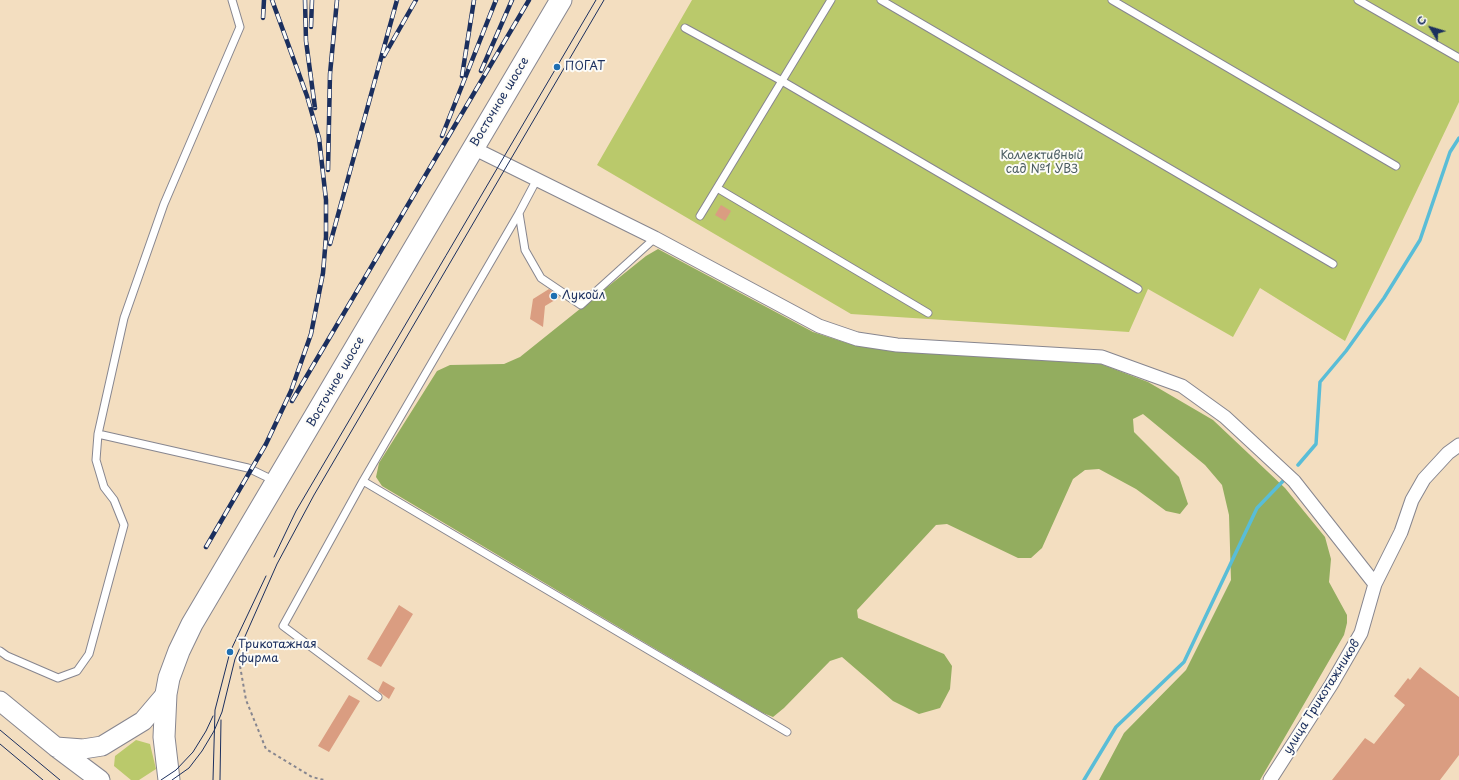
<!DOCTYPE html>
<meta charset="utf-8">
<style>
body{margin:0}
#map{position:relative;width:1459px;height:780px;overflow:hidden;background:#f3dec0;font-family:"Playpen Sans",sans-serif}
canvas{display:block}
.north{position:absolute;left:1411px;top:8px;width:40px;height:40px;-webkit-text-stroke:3px #fdfcf7;paint-order:stroke;rotate:308deg;font-size:11px;font-weight:700;line-height:16px;text-align:center;color:#1b2f5e}
.north::after{content:'';display:block;margin:auto;width:14px;height:18px;background:#1b2f5e;clip-path:polygon(50% 0,100% 100%,50% 72%,0 100%)}
</style>
<div id="map">
<canvas width="1459" height="780"></canvas>
<div class="north">С</div>
</div>
<script>
const g = document.querySelector('canvas').getContext('2d');
g.lineJoin = 'round';
function fillPath(path, color) { g.fillStyle = color; g.fill(path, 'evenodd'); }
const poly = rows => new Path2D(rows.map(r => 'M' + r).join(''));
function strokePath(path, color, width, dash) { g.strokeStyle = color; g.lineWidth = width; g.lineCap = dash ? 'butt' : 'round'; g.setLineDash(dash || []); g.stroke(path); }
function drawText(font, color, halo, rows, align = 'center') {
  g.font = font + ' "Playpen Sans",sans-serif'; g.lineWidth = 4; g.setLineDash([]); g.textBaseline = 'middle'; g.strokeStyle = halo; g.fillStyle = color; for (const [text, x, y, turn = 0] of rows) {
    g.save(); g.translate(x, y); g.rotate((+turn || 0) * Math.PI / 180); g.textAlign = isNaN(turn) ? turn : align; if (halo) g.strokeText(text, 0, 0); g.fillText(text, 0, 0); g.restore();
  }
}
const green = poly([
 [692,0,1459,0,1459,102,1345,341,1260,288,1233,337,1148,289,1129,332,851,314,597,165],
 [136,740,150,744,156,769,139,780,131,780,114,766,115,756]
]);
const forest = poly([
 [658,249,813,332,850,344,894,351,1101,364,1148,382,1213,420,1285,488,1325,537,1331,559,1329,582,1347,615,1347,623,1344,635,1260,780,1099,780,1124,733,1186,670,1231,580,1229,515,1222,485,1205,465,1143,414,1133,419,1134,432,1179,477,1188,504,1180,514,1166,511,1136,489,1099,469,1085,470,1073,479,1042,548,1031,558,1018,558,947,524,936,525,857,610,858,618,944,654,952,666,950,689,940,708,919,714,893,701,842,657,830,661,784,708,773,717,763,713,382,486,376,477,379,463,437,371,450,365,504,364,520,357,646,256]
]);
const stream = poly([
 [1298,465,1316,444,1320,382,1346,351,1384,298,1420,240,1450,152,1459,138],
 [1084,780,1116,727,1184,662,1257,508,1284,480]
]);
const building = poly([
 [721,205,731,211,725,221,715,215],
 [549,289,560,297,545,306,543,327,530,319,533,299],
 [399,605,413,614,381,667,367,659],
 [1420,667,1459,697,1459,755,1440,780,1332,780,1365,738,1374,744,1405,705,1394,696,1408,678,1410,680],
 [383,681,395,688,389,699,378,691],
 [349,695,360,701,329,752,318,746]
]);
const path = poly([
 [240,666,246,700,266,749,312,777,324,780]
]);
const service = poly([
 [881,0,1333,264],
 [1112,0,1396,166],
 [1358,0,1459,58],
 [685,28,782,81,1138,289],
 [537,179,519,213,525,250,541,278,581,305,655,238],
 [717,188,928,313],
 [700,216,831,0],
 [98,434,124,318,164,204,240,27,232,0],
 [363,481,787,732],
 [0,651,7,656,58,678,77,671,89,654,124,525,114,500,104,487,96,460,98,434,248,468,275,481],
 [378,697,283,626,363,481,519,213]
]);
const minor = poly([
 [473,148,655,238,819,326,857,339,897,345,1102,357,1182,386,1225,417,1294,481,1375,584],
 [1270,780,1331,685,1361,633,1375,584,1401,532,1412,500,1424,479,1448,453,1459,445]
]);
const secondary = poly([
 [0,701,56,747,100,780],
 [56,747,83,749,102,746,143,721,166,694]
]);
const primary = poly([
 [169,780,164,737,166,694,169,678,179,651,192,624,561,0]
]);
const tram = poly([
 [274,557,296,511,596,0],
 [0,730,60,780],
 [0,744,43,780],
 [161,780,176,770,193,752,206,731,213,716],
 [172,780,189,768,202,751,214,731,222,712,235,659,277,564,314,495,604,0],
 [213,780,215,710,230,652,266,576],
 [220,780,221,720]
]);
const rail = poly([
 [305,0,306,41,315,108],
 [263,18,264,0],
 [311,27,312,0],
 [384,56,416,0],
 [481,71,512,0],
 [462,76,474,0],
 [442,136,496,0],
 [328,170,330,74,337,0],
 [330,244,397,0],
 [292,401,529,0],
 [206,547,266,444,291,391,311,334,323,273,326,237,326,200,319,138,307,96,272,0]
]);
const markers = [
 [557,67,4,"#1f6fb2"],
 [554,296,4,"#1f6fb2"],
 [230,652,4,"#1f6fb2"]
];
const poiNames = [
 ["ПОГАТ",565,67],
 ["Лукойл",562,296],
 ["Трикотажная",238,645],
 ["фирма",238,659]
];
const streetNames = [
 ["Восточное шоссе",500,102,-59],
 ["Восточное шоссе",336,382,-60],
 ["улица Трикотажников",1322,697,-58]
];
const parkNames = [
 ["Коллективный",1042,156],
 ["сад №1 УВЗ",1042,170]
];
fillPath(green, '#bac96b');
fillPath(forest, '#93ad5f');
strokePath(stream, '#59bdd7', 3.5);
fillPath(building, '#da9d81');
strokePath(service, '#87868f', 9);
strokePath(minor, '#87868f', 15);
strokePath(secondary, '#87868f', 21);
strokePath(primary, '#87868f', 23);
strokePath(path, '#87868f', 2, [3, 3]);
strokePath(service, '#fff', 7);
strokePath(minor, '#fff', 13);
strokePath(secondary, '#fff', 19);
strokePath(primary, '#fff', 21);
strokePath(tram, '#1b2f5e', 1);
strokePath(rail, '#1b2f5e', 4.5);
strokePath(rail, '#fdfcf7', 3, [9]);
for (const [x, y, r, color] of markers) { const dot = new Path2D(); dot.arc(x, y, r, 0, 2 * Math.PI); g.fillStyle = color; g.fill(dot); strokePath(dot, '#fdfcf7', 1.5); }
drawText('12px', '#1b2f5e', '#fdfcf7', poiNames, 'left');
drawText('12px', '#1b2f5e', '#fdfcf7', streetNames);
drawText('12px', '#4b5d62', '#fdfcf7', parkNames);
</script>
